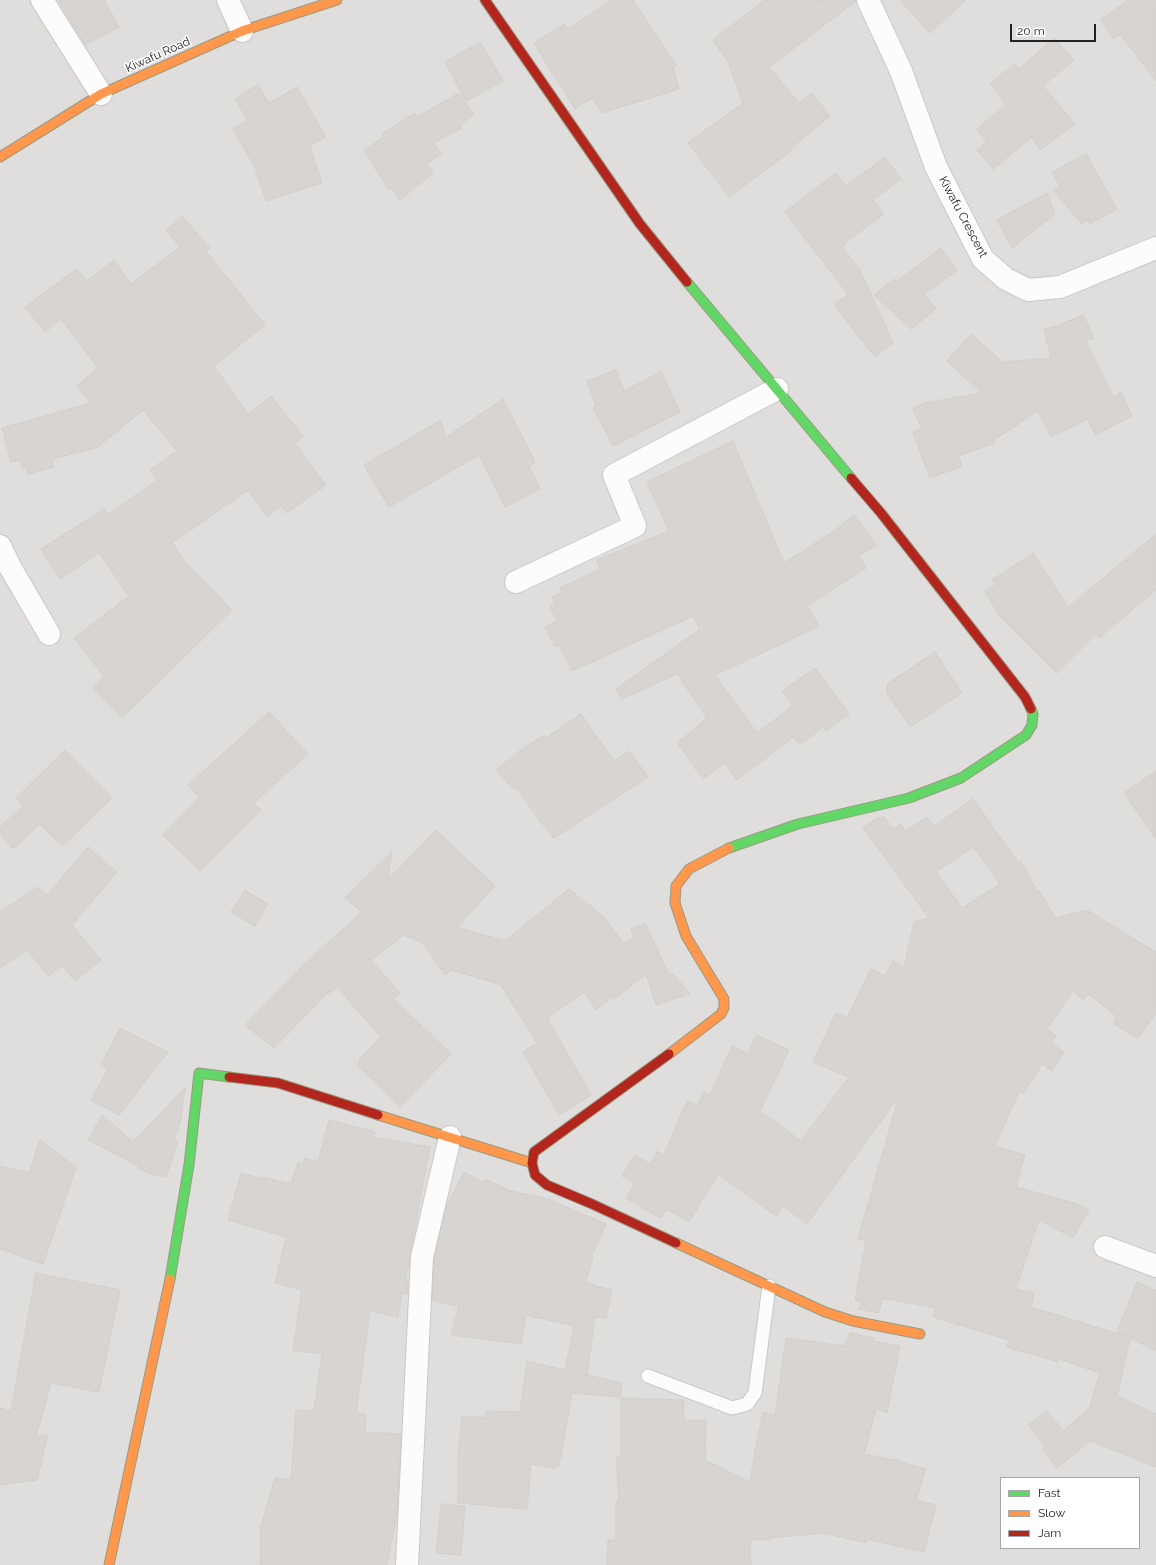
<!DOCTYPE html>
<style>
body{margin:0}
#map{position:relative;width:1156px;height:1565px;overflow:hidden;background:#f0eeeb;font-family:Raleway,sans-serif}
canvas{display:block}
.legend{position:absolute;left:1000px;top:1477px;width:140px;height:72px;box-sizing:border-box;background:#fff;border:1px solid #a7a7a7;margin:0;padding:5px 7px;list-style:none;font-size:12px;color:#222}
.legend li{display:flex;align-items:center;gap:8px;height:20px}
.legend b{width:20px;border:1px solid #a7a7a7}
.scale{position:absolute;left:1010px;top:24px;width:86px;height:18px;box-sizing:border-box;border:2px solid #222;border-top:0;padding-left:5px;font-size:12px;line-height:14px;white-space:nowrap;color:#222;-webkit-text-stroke:3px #fff;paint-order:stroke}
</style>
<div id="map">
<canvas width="1156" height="1565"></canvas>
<ul class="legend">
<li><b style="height:5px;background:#63d668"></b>Fast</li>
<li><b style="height:5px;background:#ff974d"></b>Slow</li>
<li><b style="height:5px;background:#b3261e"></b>Jam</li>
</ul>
<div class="scale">20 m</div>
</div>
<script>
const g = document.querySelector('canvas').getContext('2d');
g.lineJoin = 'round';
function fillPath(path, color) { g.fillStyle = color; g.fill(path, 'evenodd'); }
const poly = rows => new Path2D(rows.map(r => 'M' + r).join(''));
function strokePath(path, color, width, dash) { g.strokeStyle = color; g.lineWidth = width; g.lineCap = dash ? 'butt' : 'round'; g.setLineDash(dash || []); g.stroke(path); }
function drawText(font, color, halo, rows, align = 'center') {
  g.font = font + ' Raleway,sans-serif'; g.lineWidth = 3; g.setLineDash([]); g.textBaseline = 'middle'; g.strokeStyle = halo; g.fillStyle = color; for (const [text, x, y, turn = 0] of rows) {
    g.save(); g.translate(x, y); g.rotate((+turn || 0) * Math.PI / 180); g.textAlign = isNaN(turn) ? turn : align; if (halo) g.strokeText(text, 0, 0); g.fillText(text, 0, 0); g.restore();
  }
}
const residential = poly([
 [0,0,1156,0,1156,1565,0,1565],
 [1001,1478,1139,1478,1139,1548,1001,1548]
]);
const building = poly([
 [58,0,104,0,119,27,85,45,58,0],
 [612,0,633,0,676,65,673,67,679,89,602,113,592,98,575,109,534,43,564,24,568,29,612,0],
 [764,0,856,1,769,67,799,103,812,93,830,116,790,149,791,151,729,197,688,143,743,103,728,62,713,40,764,0],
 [900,0,966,0,930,33,900,0],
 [1128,0,1156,0,1156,81,1120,34,1114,39,1100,20,1128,0],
 [1054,38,1074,60,1043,86,1075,124,1040,150,1032,137,993,169,977,150,987,142,977,129,1006,105,990,83,1015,64,1019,69,1054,38],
 [480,42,503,81,466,101,445,62,480,42],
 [258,85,269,103,297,87,326,137,310,146,322,183,266,201,255,167,233,129,248,120,235,99,258,85],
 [459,93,474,115,460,124,462,128,434,143,441,154,426,164,433,173,400,200,391,188,388,189,364,150,384,137,382,134,414,113,417,117,459,93],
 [1086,154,1117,209,1090,224,1088,220,1082,224,1053,190,1060,186,1052,172,1086,154],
 [885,157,901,179,873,200,884,214,845,243,846,244,842,247,860,270,893,343,875,357,834,305,848,294,785,212,836,173,846,186,885,157],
 [1047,193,1055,214,1012,248,997,220,1047,193],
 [182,216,210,248,206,251,265,325,214,366,248,414,271,396,303,436,295,443,326,485,287,513,281,506,267,517,248,490,172,543,187,564,232,610,122,718,92,688,104,676,74,638,129,596,99,553,60,579,41,549,104,509,108,515,157,480,150,470,177,451,143,410,98,447,52,459,54,467,28,474,26,467,22,468,20,460,11,462,2,428,91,403,77,386,98,368,61,319,45,332,25,307,77,269,86,281,114,260,131,284,180,247,166,230,182,216],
 [941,248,957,270,924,294,936,309,911,329,874,295,894,279,896,282,941,248],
 [1083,315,1094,338,1086,341,1114,398,1121,392,1132,416,1095,435,1088,419,1051,437,1038,411,994,440,995,443,959,456,962,466,930,478,913,432,922,429,913,409,924,403,982,393,947,361,971,334,1003,362,1051,358,1044,329,1056,326,1083,315],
 [616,370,624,391,661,372,680,412,613,446,593,407,596,405,587,381,616,370],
 [503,399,535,462,529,466,540,489,505,507,479,455,389,507,364,465,441,420,445,438,503,399],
 [733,441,784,563,831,533,854,515,876,545,859,556,866,568,807,606,819,626,715,675,757,733,793,706,782,691,815,668,849,714,826,731,823,727,800,745,794,737,737,780,725,763,703,779,677,743,700,725,699,724,707,718,677,674,622,699,616,689,700,629,693,616,572,671,559,645,555,647,545,627,557,621,550,606,555,604,552,597,561,592,560,588,600,569,597,560,669,531,647,482,733,441],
 [1156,534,1156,590,1099,638,1096,634,1057,673,999,615,985,591,996,585,992,580,1033,553,1068,607,1156,534],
 [935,652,962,693,910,727,887,693,887,684,935,652],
 [269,712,308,754,254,803,261,810,200,871,163,835,199,797,188,785,269,712],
 [581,714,614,761,629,751,648,777,554,838,540,821,517,788,514,790,496,770,518,752,544,735,546,738,581,714],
 [65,750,112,798,62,846,40,824,13,849,0,834,0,827,23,806,16,798,65,750],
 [1156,771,1156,839,1124,793,1156,771],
 [973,799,1018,862,1021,861,1037,891,1039,891,1056,918,1087,910,1156,952,1156,1014,1138,1038,1114,1024,1116,1016,1089,994,1083,1000,1073,991,1047,1029,1056,1036,1051,1043,1064,1052,1052,1071,1042,1064,1023,1094,1019,1092,995,1146,1025,1155,1016,1187,1077,1204,1089,1210,1073,1238,1039,1220,1016,1289,1034,1293,1031,1307,1125,1336,1117,1332,1137,1282,1156,1290,1156,1351,1130,1338,1117,1396,1156,1414,1156,1467,1090,1441,1057,1468,1042,1449,1045,1447,1028,1425,1047,1411,1063,1431,1089,1409,1100,1373,1059,1359,1058,1362,1007,1347,1009,1340,933,1317,936,1308,882,1298,879,1313,859,1309,862,1302,855,1300,866,1241,858,1239,899,1096,807,1224,783,1206,776,1216,718,1174,689,1222,666,1209,660,1218,626,1198,635,1183,622,1176,635,1155,650,1164,657,1151,664,1155,687,1101,698,1105,703,1092,710,1095,732,1046,748,1054,756,1035,789,1050,760,1111,801,1141,849,1077,813,1062,836,1013,847,1018,871,969,885,976,893,961,904,967,914,922,929,918,863,828,876,819,884,817,893,829,900,824,906,831,927,817,934,826,973,799],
 [973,847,1000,884,962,908,936,872,973,847],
 [436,830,495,886,457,927,505,941,569,889,604,917,623,943,634,938,631,929,645,923,669,975,673,974,690,994,656,1005,646,974,614,999,613,997,596,1010,584,992,547,1018,591,1095,559,1115,523,1052,537,1043,501,985,452,970,445,975,423,943,404,935,371,960,400,993,394,999,451,1054,400,1107,357,1065,360,1061,359,1059,381,1037,337,987,328,995,327,993,274,1048,245,1025,303,965,362,912,345,898,392,852,388,880,436,830],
 [88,847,117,872,72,925,101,960,75,981,62,965,49,976,27,950,0,968,0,912,38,887,47,895,88,847],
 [245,890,268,904,255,926,231,912,245,890],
 [120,1028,168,1052,119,1115,91,1100,108,1069,101,1065,120,1028],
 [185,1088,181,1120,174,1140,178,1141,166,1177,162,1176,161,1177,138,1169,139,1166,88,1140,102,1115,133,1142,185,1088],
 [329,1120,376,1132,371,1137,430,1147,410,1254,405,1286,408,1280,408,1294,402,1293,398,1317,370,1311,356,1413,366,1414,365,1432,401,1434,397,1514,387,1565,260,1565,260,1530,275,1477,291,1480,296,1410,314,1411,322,1354,293,1350,302,1290,275,1283,286,1237,228,1220,241,1173,262,1179,263,1177,291,1184,298,1162,303,1164,305,1158,318,1162,329,1120],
 [40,1140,76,1167,43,1264,0,1249,0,1166,29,1173,40,1140],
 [464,1172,483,1182,485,1179,507,1189,507,1190,546,1198,606,1224,592,1255,593,1256,586,1283,612,1290,606,1318,595,1317,587,1375,622,1383,620,1397,572,1393,559,1466,555,1465,555,1468,531,1464,527,1509,458,1503,458,1454,462,1416,486,1418,486,1411,520,1412,527,1361,565,1370,574,1326,526,1315,521,1344,451,1335,459,1307,432,1300,434,1259,447,1205,464,1172],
 [36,1273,120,1290,99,1392,51,1383,36,1437,48,1435,37,1480,0,1485,0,1408,11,1411,36,1273],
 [850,1333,874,1338,873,1341,900,1346,887,1413,876,1409,864,1454,900,1461,900,1462,926,1469,916,1500,936,1505,924,1552,867,1539,866,1543,824,1533,770,1538,770,1540,750,1540,751,1565,607,1565,608,1540,616,1540,616,1502,619,1502,616,1457,621,1458,621,1398,684,1400,684,1420,706,1420,705,1460,750,1482,756,1446,763,1412,775,1415,786,1338,845,1346,850,1333],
 [441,1504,465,1506,461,1555,436,1553,441,1504]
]);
const lane = poly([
 [648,1376,732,1408,747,1404,755,1393,769,1286]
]);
const street = poly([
 [42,0,101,94],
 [228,0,242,31],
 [868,0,901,71,936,167,983,259,1006,279,1028,290,1060,287,1156,248],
 [0,546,10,567,49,634],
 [516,582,635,526,614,475,777,389],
 [1105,1247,1156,1266],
 [407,1565,422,1257,450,1137]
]);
const fast = poly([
 [687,282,851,478],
 [729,848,798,824,909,798,961,778,1026,735,1032,725,1033,714,1031,709],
 [170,1279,189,1165,199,1073,229,1077]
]);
const slow = poly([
 [0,157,101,94,242,31,337,0],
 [669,1054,721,1014,724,1008,724,999,686,936,675,903,676,886,689,869,729,848],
 [378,1115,532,1163],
 [676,1243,825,1312,853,1321,920,1334],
 [109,1565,170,1279]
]);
const jam = poly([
 [485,0,640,224,687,282],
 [851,478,881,513,1025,697,1031,709],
 [669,1054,534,1152,532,1163,535,1175,547,1185,592,1204,676,1243],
 [229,1077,278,1083,378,1115]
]);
const streetNames = [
 ["Kiwafu Road",158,55,-24],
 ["Kiwafu Crescent",963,217,62]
];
fillPath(residential, '#dfdedc');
fillPath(building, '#d7d4d2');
strokePath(building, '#d3d0cc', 1);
strokePath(lane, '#c9c8c7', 15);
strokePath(street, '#c9c8c7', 24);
strokePath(fast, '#999a82', 11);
strokePath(slow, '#999a82', 11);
strokePath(jam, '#999a82', 11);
strokePath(lane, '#fdfcfc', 13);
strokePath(street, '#fdfcfc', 22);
strokePath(fast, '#63d668', 9);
strokePath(slow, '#ff974d', 9);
strokePath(jam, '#b3261e', 9);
drawText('12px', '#222', '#fff', streetNames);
</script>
